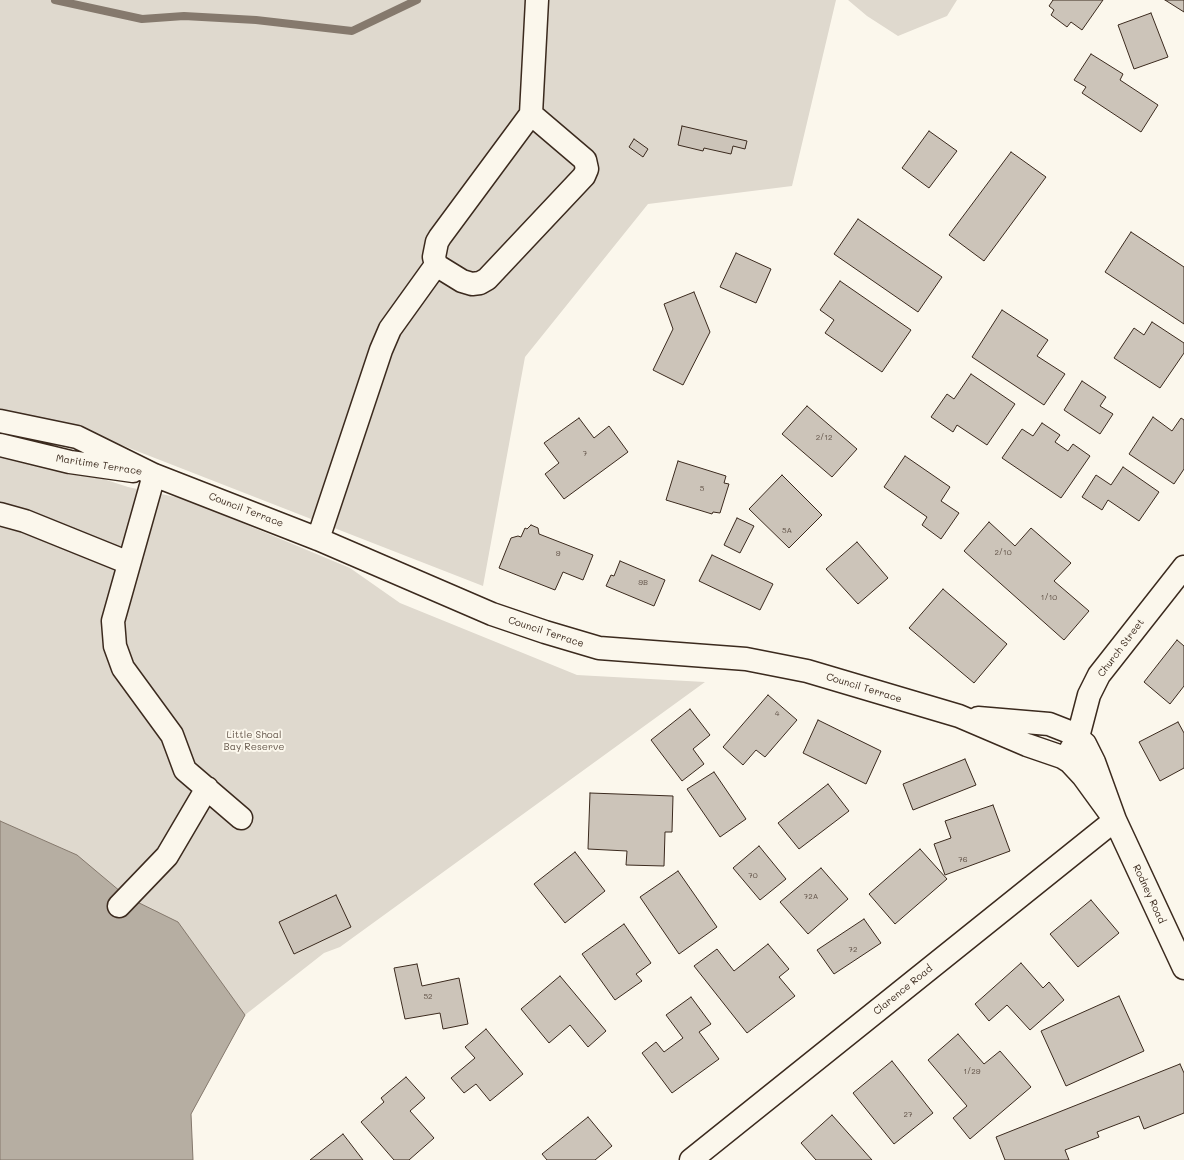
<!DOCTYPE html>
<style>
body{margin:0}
canvas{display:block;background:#fbf7ec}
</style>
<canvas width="1184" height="1160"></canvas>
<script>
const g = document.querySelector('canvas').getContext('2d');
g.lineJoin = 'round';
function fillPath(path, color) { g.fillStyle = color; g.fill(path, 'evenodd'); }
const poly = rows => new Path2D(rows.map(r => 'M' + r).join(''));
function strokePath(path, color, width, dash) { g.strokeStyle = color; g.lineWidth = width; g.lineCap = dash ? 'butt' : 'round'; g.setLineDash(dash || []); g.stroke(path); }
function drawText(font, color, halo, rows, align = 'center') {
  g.font = font + ' Mali,sans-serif'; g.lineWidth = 4; g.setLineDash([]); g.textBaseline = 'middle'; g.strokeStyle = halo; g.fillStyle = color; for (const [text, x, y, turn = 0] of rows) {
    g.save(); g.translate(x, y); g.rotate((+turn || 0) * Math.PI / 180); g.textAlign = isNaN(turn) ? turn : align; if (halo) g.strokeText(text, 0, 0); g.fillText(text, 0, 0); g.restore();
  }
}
const green = poly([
 [0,0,836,0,792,186,648,204,525,357,483,586,83,430,0,417],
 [848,0,957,0,947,16,898,36,867,16],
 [0,429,59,440,57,451,0,440],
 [0,456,91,475,128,487,185,499,350,568,400,603,577,675,705,682,340,947,324,953,245,1015,191,1114,193,1160,0,1160]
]);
const water = poly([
 [0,821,77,855,127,897,178,922,245,1015,191,1114,193,1160,0,1160,0,821]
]);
const stream = poly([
 [55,0,142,19,184,16,256,20,352,31,417,0]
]);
const building = poly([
 [1053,0,1103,0,1082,30,1071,22,1067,27,1051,15,1054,10,1049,6,1053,0],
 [1165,0,1184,0,1184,12,1165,0],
 [1151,13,1168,57,1134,69,1118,25,1151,13],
 [1091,54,1123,74,1120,80,1158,105,1141,132,1082,93,1086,87,1074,80,1091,54],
 [682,126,747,141,745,149,733,146,731,154,704,148,703,151,678,145,682,126],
 [929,131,957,151,929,188,902,168,929,131],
 [634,139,648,149,643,157,629,147,634,139],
 [1011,152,1046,177,984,261,949,235,1011,152],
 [858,219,942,277,918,312,834,254,858,219],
 [1131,232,1184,267,1184,324,1105,272,1131,232],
 [736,253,771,269,756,303,720,287,736,253],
 [840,281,911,330,882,372,825,333,834,320,820,310,840,281],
 [694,292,710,332,683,385,653,370,673,329,664,304,694,292],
 [1002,310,1048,340,1037,356,1065,374,1044,405,972,357,1002,310],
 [1152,322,1184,343,1184,353,1160,388,1114,358,1134,328,1144,335,1152,322],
 [971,374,1015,404,987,445,957,425,953,432,931,417,947,394,954,399,971,374],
 [1082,381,1106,397,1100,406,1113,414,1100,434,1064,410,1082,381],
 [807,406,857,449,832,477,782,434,807,406],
 [1153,417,1172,431,1181,418,1184,420,1184,469,1174,484,1129,454,1153,417],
 [579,418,594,438,609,426,628,452,564,499,545,474,559,463,544,443,579,418],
 [1042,423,1060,435,1055,442,1068,451,1073,444,1090,456,1061,498,1002,458,1022,429,1033,436,1042,423],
 [905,456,950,487,941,501,959,513,941,539,922,525,927,517,884,487,905,456],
 [678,461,726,476,724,483,729,484,720,513,713,512,712,514,666,500,678,461],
 [1123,467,1159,492,1139,521,1108,500,1102,510,1082,497,1096,475,1111,485,1123,467],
 [782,475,822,515,789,548,749,509,782,475],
 [737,518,754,526,740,553,724,545,737,518],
 [989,522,1015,546,1031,528,1071,563,1054,581,1089,611,1064,640,964,551,989,522],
 [531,525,538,528,539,534,593,555,583,580,563,572,555,590,499,568,511,538,518,536,521,537,525,528,527,529,531,525],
 [857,542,888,578,858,604,826,569,857,542],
 [712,555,773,584,760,610,699,581,712,555],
 [620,561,665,580,654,606,606,586,611,575,614,576,620,561],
 [943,589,1007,644,974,683,909,628,943,589],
 [1177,640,1184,646,1184,686,1170,704,1144,682,1177,640],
 [768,695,797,720,765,757,756,750,743,765,723,747,768,695],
 [690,709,710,735,693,749,704,764,682,781,651,740,690,709],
 [818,720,881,751,866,784,803,753,818,720],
 [1178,722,1184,733,1184,768,1160,781,1139,742,1178,722],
 [965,759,976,785,913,810,903,784,965,759],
 [714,772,746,819,720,837,687,789,714,772],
 [828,784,849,811,799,849,778,823,828,784],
 [590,793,673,796,672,832,665,832,664,866,626,865,627,851,588,849,590,793],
 [993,805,1010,851,945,875,934,844,951,838,945,821,993,805],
 [759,846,786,879,760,900,733,868,759,846],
 [920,849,947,879,895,924,869,894,920,849],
 [575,852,605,891,565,923,534,884,575,852],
 [821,868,848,899,808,934,780,902,821,868],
 [678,871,717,927,679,954,640,897,678,871],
 [336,895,351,927,294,954,279,922,336,895],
 [1091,900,1119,933,1078,967,1050,934,1091,900],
 [864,919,881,943,834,974,817,950,864,919],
 [624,924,651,963,636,974,642,981,615,1000,582,954,624,924],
 [768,944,789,969,779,977,795,996,747,1033,694,966,717,949,734,971,768,944],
 [1021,963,1043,988,1049,982,1064,1000,1030,1030,1007,1005,989,1021,975,1004,1021,963],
 [417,964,422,986,459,978,468,1024,443,1029,440,1013,405,1019,394,968,417,964],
 [560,976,606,1031,588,1047,570,1025,549,1043,521,1009,560,976],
 [1119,996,1144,1051,1066,1086,1041,1031,1119,996],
 [691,997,711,1024,699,1032,719,1059,672,1093,642,1053,656,1042,664,1052,683,1038,666,1015,691,997],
 [486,1029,523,1074,490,1101,476,1084,464,1093,451,1078,475,1058,465,1047,486,1029],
 [958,1034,984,1064,1000,1051,1031,1087,970,1139,953,1118,967,1106,928,1060,958,1034],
 [892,1061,933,1113,894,1144,853,1093,892,1061],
 [1180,1064,1184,1073,1184,1113,1144,1129,1139,1116,1097,1132,1099,1137,1065,1150,1069,1160,1005,1160,996,1137,1180,1064],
 [406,1077,425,1098,410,1111,434,1138,409,1160,394,1160,361,1122,384,1102,381,1098,406,1077],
 [832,1115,872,1160,816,1160,801,1143,832,1115],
 [588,1117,612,1146,595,1160,547,1160,542,1154,588,1117],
 [343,1134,363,1160,310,1160,343,1134]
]);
const minor = poly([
 [436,265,462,281,472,284,480,283,487,279,584,176,587,169,585,160,531,114],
 [0,421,77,437,154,475,318,539,492,614,545,632,599,648,746,659,807,671,959,716,1027,745,1062,757,1070,762,1083,776,1115,820],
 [0,445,70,462,133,471],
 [154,475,113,621,115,646,123,668,172,735,185,770,241,818],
 [0,514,25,521,129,563],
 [318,539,381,350,390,329,436,265,434,257,437,242,440,237,531,114,537,0],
 [978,718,1049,724,1072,733,1085,744,1094,762,1115,820,1184,968],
 [1071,749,1078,737,1089,695,1099,675,1184,567],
 [119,906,167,856,207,788],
 [691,1160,1115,820]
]);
const numberNames = [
 ["2/12",824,438],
 ["7",585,454],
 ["5",702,489],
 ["5A",787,531],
 ["2/10",1003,553],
 ["9",558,554],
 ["9B",643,583],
 ["1/10",1049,598],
 ["4",777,714],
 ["76",963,860],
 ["70",753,876],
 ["72A",811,897],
 ["72",853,950],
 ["52",428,997],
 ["1/29",972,1072],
 ["27",908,1115]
];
const streetNames = [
 ["Maritime Terrace",99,465,9],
 ["Council Terrace",246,510,21],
 ["Council Terrace",546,632,18],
 ["Church Street",1121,648,-53],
 ["Council Terrace",864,688,17],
 ["Rodney Road",1149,894,65],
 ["Clarence Road",903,990,-39]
];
const parkNames = [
 ["Little Shoal",254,735],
 ["Bay Reserve",254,747]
];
fillPath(green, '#dfd9ce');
fillPath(water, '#b6aea2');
strokePath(water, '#85796d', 1);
strokePath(stream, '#85796d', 8);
fillPath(building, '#ccc4b9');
strokePath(building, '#3b2a1e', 1);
strokePath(minor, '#3b2a1e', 25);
strokePath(minor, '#fbf7ec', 22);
drawText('8px', '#5f5045', null, numberNames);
drawText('10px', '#3b2a1e', '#fbf7ec', streetNames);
drawText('10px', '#64564a', '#fbf7ec', parkNames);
</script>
